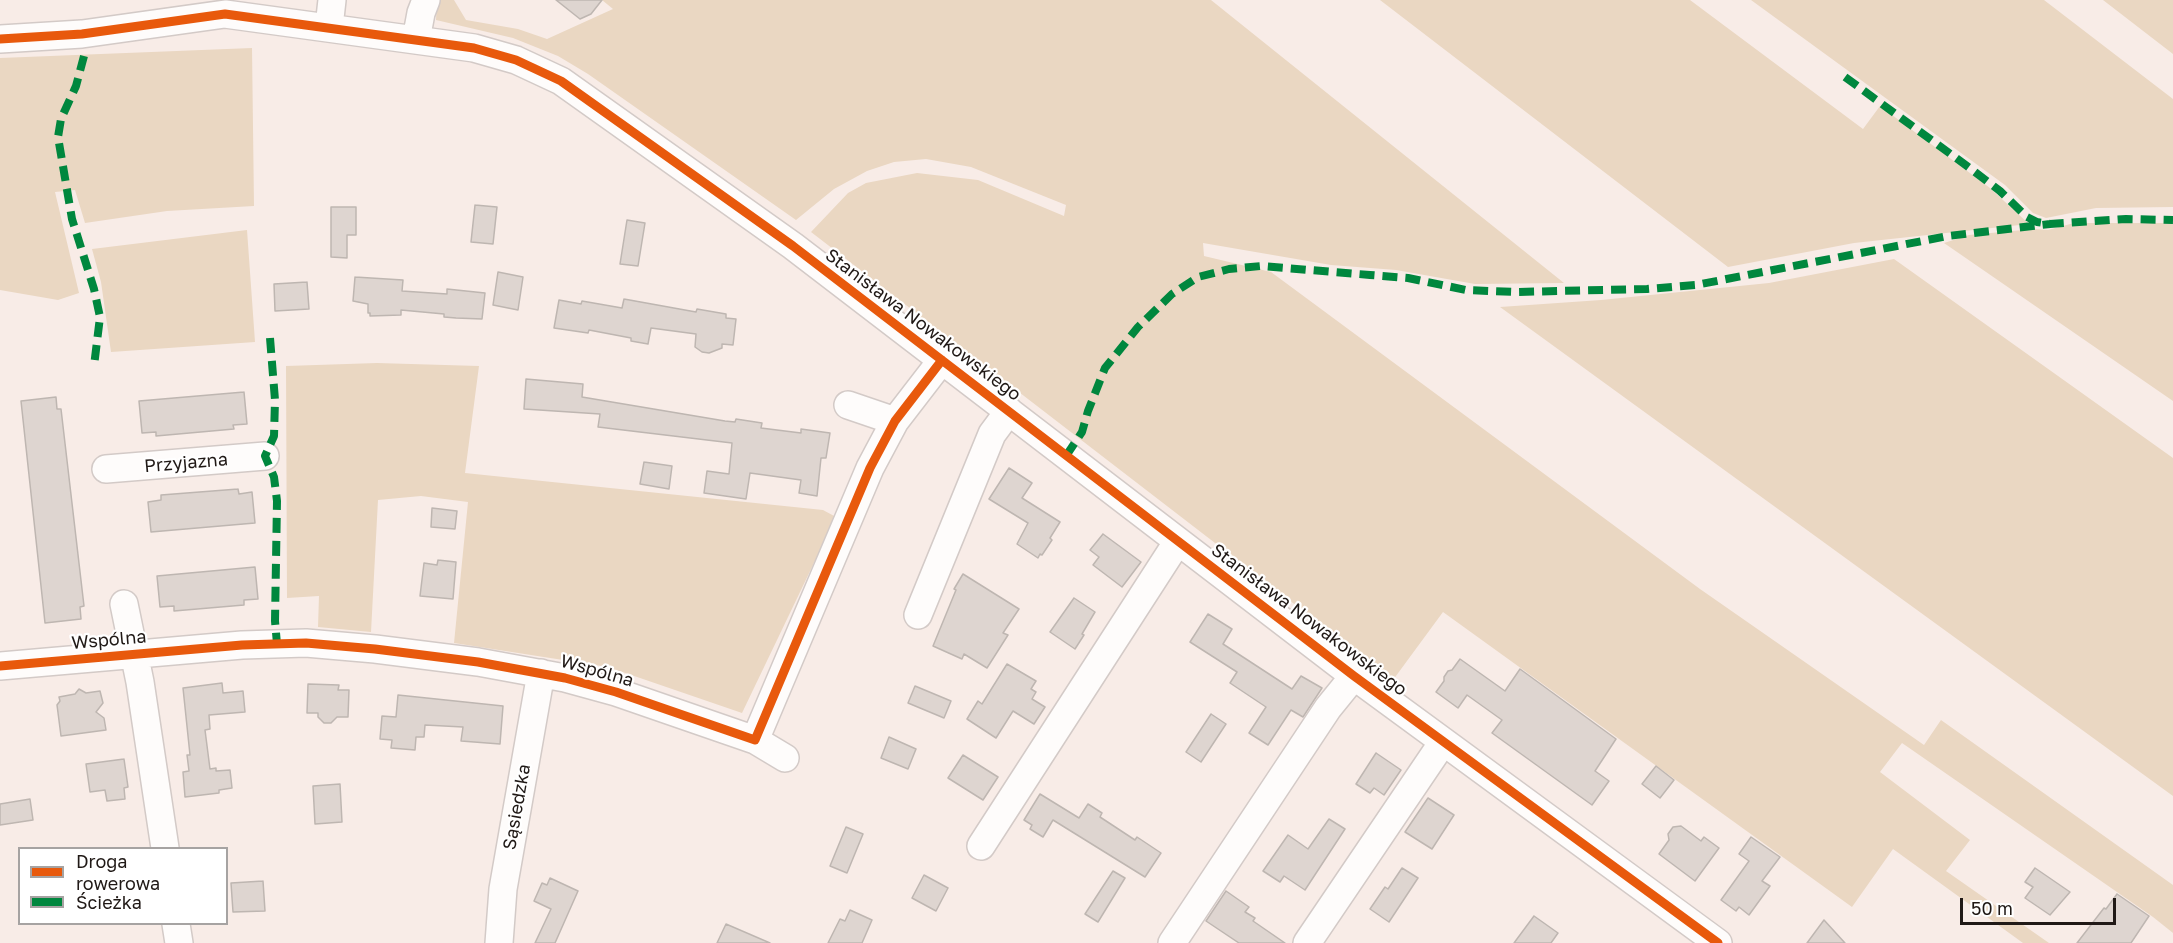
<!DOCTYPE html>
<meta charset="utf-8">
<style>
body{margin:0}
#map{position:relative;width:2173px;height:943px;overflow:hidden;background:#f8ece7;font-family:"Golos Text",sans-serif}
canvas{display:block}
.legend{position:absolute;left:18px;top:847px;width:210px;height:78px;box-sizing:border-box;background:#fff;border:2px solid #a6a3a2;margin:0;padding:8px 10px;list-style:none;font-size:18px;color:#201916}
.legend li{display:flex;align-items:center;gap:12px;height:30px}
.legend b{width:30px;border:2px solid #a6a3a2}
.scale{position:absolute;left:1960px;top:898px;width:156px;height:27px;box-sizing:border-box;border:3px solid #201916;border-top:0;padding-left:8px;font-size:18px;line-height:21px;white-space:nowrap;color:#201916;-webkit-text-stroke:4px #fff;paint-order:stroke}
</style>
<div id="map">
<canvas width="2173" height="943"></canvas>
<ul class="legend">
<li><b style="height:8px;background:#e8590c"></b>Droga rowerowa</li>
<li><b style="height:8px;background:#00873e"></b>Ścieżka</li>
</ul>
<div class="scale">50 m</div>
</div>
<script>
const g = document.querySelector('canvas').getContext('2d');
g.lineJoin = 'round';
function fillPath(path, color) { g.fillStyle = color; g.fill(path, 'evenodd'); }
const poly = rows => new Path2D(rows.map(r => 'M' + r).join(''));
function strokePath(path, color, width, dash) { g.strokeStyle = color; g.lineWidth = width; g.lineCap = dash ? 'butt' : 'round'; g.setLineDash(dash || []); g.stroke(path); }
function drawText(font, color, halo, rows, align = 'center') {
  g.font = font + ' "Golos Text",sans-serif'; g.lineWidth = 4.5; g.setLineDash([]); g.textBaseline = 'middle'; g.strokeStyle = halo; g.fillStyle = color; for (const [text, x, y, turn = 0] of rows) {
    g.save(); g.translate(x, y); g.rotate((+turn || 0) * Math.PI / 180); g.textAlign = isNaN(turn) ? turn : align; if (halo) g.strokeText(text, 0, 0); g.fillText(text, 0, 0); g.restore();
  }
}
const green = poly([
 [437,0,454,0,466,20,518,29,547,39,613,9,602,0,1211,0,1564,283,1475,284,1396,270,1331,265,1203,243,1204,256,1271,272,1700,589,1924,745,1941,720,2173,885,2173,933,2153,917,1902,743,1880,772,1970,840,1946,871,2049,943,2023,943,1893,849,1852,907,1443,612,1393,680,811,232,848,193,866,183,917,173,978,180,1064,216,1066,205,971,167,926,159,894,162,867,171,834,189,796,220,588,74,558,56,513,38,436,20],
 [1380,0,1690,0,1863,129,1880,106,1990,188,2029,224,1854,243,1728,267],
 [1751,0,2044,0,2173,99,2173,207,2096,208,2046,218,2033,213,2005,185],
 [2103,0,2173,0,2173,54],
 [252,48,254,206,167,211,85,223,75,190,55,192,79,293,58,300,0,290,0,58],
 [2074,223,2173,223,2173,401,1944,243,1969,235,2034,229,2048,230],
 [247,230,255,342,111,352,101,282,92,249],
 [1894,259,2173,458,2173,796,1500,307,1601,300,1769,283],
 [377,363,479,366,465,473,823,510,836,517,742,713,608,667,454,643,468,502,421,496,378,500,371,632,318,627,319,596,287,598,286,366]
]);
const building = poly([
 [556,0,602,0,591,14,580,19,556,0],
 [475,205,497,207,493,244,471,242,475,205],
 [331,207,356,207,356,235,347,235,347,258,331,257,331,207],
 [627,220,645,223,638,266,620,264,627,220],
 [498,272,523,277,518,310,493,305,498,272],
 [355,277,403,280,402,291,447,294,447,289,485,293,482,319,456,318,444,317,444,314,401,310,401,315,370,316,370,313,368,313,368,304,353,301,355,277],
 [307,282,309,309,275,311,274,284,307,282],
 [624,299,696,312,697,309,726,314,726,318,736,319,733,345,722,344,722,348,709,353,702,352,695,347,696,334,651,328,648,344,631,341,631,338,589,330,588,333,554,328,559,300,581,304,582,301,622,308,624,299],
 [526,379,583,384,582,397,725,421,735,422,736,419,762,423,761,428,801,433,801,429,830,433,826,458,821,458,817,496,799,493,801,480,750,473,746,499,704,493,707,471,729,474,732,443,598,427,600,414,524,409,526,379],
 [244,392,247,424,233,425,234,429,156,436,156,432,142,433,139,401,244,392],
 [56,397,57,409,61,409,84,606,80,607,81,619,45,623,21,401,56,397],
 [644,462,672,466,669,489,640,484,644,462],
 [1009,468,1032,483,1022,498,1060,522,1050,538,1052,540,1042,555,1040,554,1038,558,1017,544,1028,523,989,499,1009,468],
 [238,489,239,494,252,492,255,523,151,532,148,502,161,500,161,495,238,489],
 [432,508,457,511,455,529,431,527,432,508],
 [1103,534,1141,562,1122,587,1093,565,1099,557,1090,550,1103,534],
 [438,560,456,562,453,599,420,596,424,563,437,565,438,560],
 [255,567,258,599,244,600,244,605,174,611,174,606,160,607,157,576,255,567],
 [963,574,1019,609,1003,633,1008,635,987,668,964,654,962,659,933,646,956,590,954,589,963,574],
 [1074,598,1095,612,1082,634,1084,635,1075,649,1050,632,1074,598],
 [1208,614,1232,629,1223,644,1292,689,1301,676,1322,688,1303,717,1291,710,1268,745,1249,733,1266,707,1230,683,1237,672,1190,642,1208,614],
 [1460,659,1505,691,1520,669,1616,739,1595,771,1609,781,1592,805,1492,733,1502,720,1467,695,1458,708,1436,692,1444,681,1444,677,1448,671,1452,670,1460,659],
 [1007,664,1036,681,1031,689,1036,692,1032,699,1045,707,1034,724,1013,711,996,738,967,719,978,701,982,704,1007,664],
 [222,683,223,693,243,691,245,712,209,715,210,729,205,730,210,769,216,768,216,771,230,770,232,788,219,790,219,793,185,797,183,772,189,771,187,755,190,755,183,688,222,683],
 [308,684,339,685,338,690,349,690,348,717,337,717,331,723,324,723,318,717,318,713,307,713,308,684],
 [915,686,951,701,944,718,908,703,915,686],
 [79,689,86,693,100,691,103,703,96,712,104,718,106,730,61,736,57,705,60,701,59,697,75,694,79,689],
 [398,695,503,706,500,744,461,741,463,727,425,725,424,737,416,737,415,750,391,748,392,740,380,739,382,716,396,717,398,695],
 [1211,714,1226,724,1201,762,1186,752,1211,714],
 [889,737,916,749,908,769,881,758,889,737],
 [1376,753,1401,770,1384,795,1374,788,1370,793,1356,784,1376,753],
 [963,755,998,777,983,800,948,778,963,755],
 [124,759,128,787,124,788,125,799,107,801,105,790,90,792,86,764,124,759],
 [1656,766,1674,780,1660,798,1642,784,1656,766],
 [340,784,342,822,315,824,313,786,340,784],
 [1040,794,1079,818,1088,804,1102,813,1100,817,1135,840,1137,837,1161,853,1145,877,1053,820,1043,837,1030,829,1032,825,1024,820,1040,794],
 [1428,798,1454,815,1432,849,1405,832,1428,798],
 [30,799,33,820,0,825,0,804,30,799],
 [1329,819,1345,829,1305,890,1284,876,1280,882,1263,871,1288,835,1308,849,1329,819],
 [1681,826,1701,841,1704,837,1719,848,1695,881,1659,854,1669,840,1668,834,1673,827,1681,826],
 [846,827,863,834,847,873,830,866,846,827],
 [1751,837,1780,857,1762,881,1770,886,1749,915,1739,907,1736,911,1721,900,1749,861,1739,854,1751,837],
 [1402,868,1418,878,1389,922,1370,909,1385,887,1388,889,1402,868],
 [2035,868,2070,892,2050,915,2025,898,2033,887,2025,882,2035,868],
 [1113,871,1125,878,1098,922,1085,914,1113,871],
 [924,875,948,888,936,911,912,898,924,875],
 [550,878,578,891,555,943,535,943,551,909,534,901,542,883,547,885,550,878],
 [263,881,265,911,233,912,231,883,263,881],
 [1226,891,1249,907,1245,912,1255,918,1253,921,1285,943,1239,943,1206,921,1226,891],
 [2117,894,2149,916,2131,943,2077,943,2104,908,2106,909,2117,894],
 [850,910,872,920,862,943,828,943,840,919,845,921,850,910],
 [1534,916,1558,933,1551,943,1514,943,1534,916],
 [1824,920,1845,943,1807,943,1824,920],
 [726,924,770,943,717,943,726,924]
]);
const minor = poly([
 [329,27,332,0],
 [0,39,82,34,225,14,474,48,516,60,561,81,793,246,1354,676,1718,943],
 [416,40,421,13,426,0],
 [848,405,895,421],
 [106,469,265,456],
 [124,604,140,682,165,848],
 [918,615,992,434,1009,411],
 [0,666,242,645,306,643,375,649,478,662,565,678,616,692,755,740,870,468,895,421,942,360],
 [755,740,785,758],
 [981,846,1178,541],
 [176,924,179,943],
 [499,943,503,889,541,673],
 [1172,943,1328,708,1354,676],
 [1307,943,1443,742]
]);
const quiet = poly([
 [84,56,76,86,61,119,58,137,72,219,94,289,100,317,94,366],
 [1845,77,1967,166,2000,191,2027,217,2037,222,2050,224,2126,219,2173,220],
 [270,338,275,400,274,436,265,456,274,477,277,501,275,621,277,644],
 [1066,456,1082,432,1088,411,1105,368,1138,327,1172,294,1198,277,1229,269,1261,266,1370,275,1408,278,1466,290,1515,292,1647,289,1696,285,1948,236,2050,224]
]);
const cycleway = poly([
 [0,39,82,34,225,14,474,48,516,60,561,81,793,246,1354,676,1718,943],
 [0,666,242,645,306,643,375,649,478,662,565,678,616,692,755,740,870,468,895,421,942,360]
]);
const streetNames = [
 ["Stanisława Nowakowskiego",923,325,37],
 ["Przyjazna",186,463,-5],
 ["Stanisława Nowakowskiego",1309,620,37],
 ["Wspólna",109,640,-5],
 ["Wspólna",597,671,16],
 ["Sąsiedzka",517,807,-80]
];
fillPath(green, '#ead7c2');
fillPath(building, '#ded5d0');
strokePath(building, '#beb6b1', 1.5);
strokePath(minor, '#d3cac7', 30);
strokePath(minor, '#fefcfb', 27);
strokePath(quiet, '#00873e', 8, [15, 8]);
strokePath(cycleway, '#e8590c', 9);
drawText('18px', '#201916', '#fff', streetNames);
</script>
